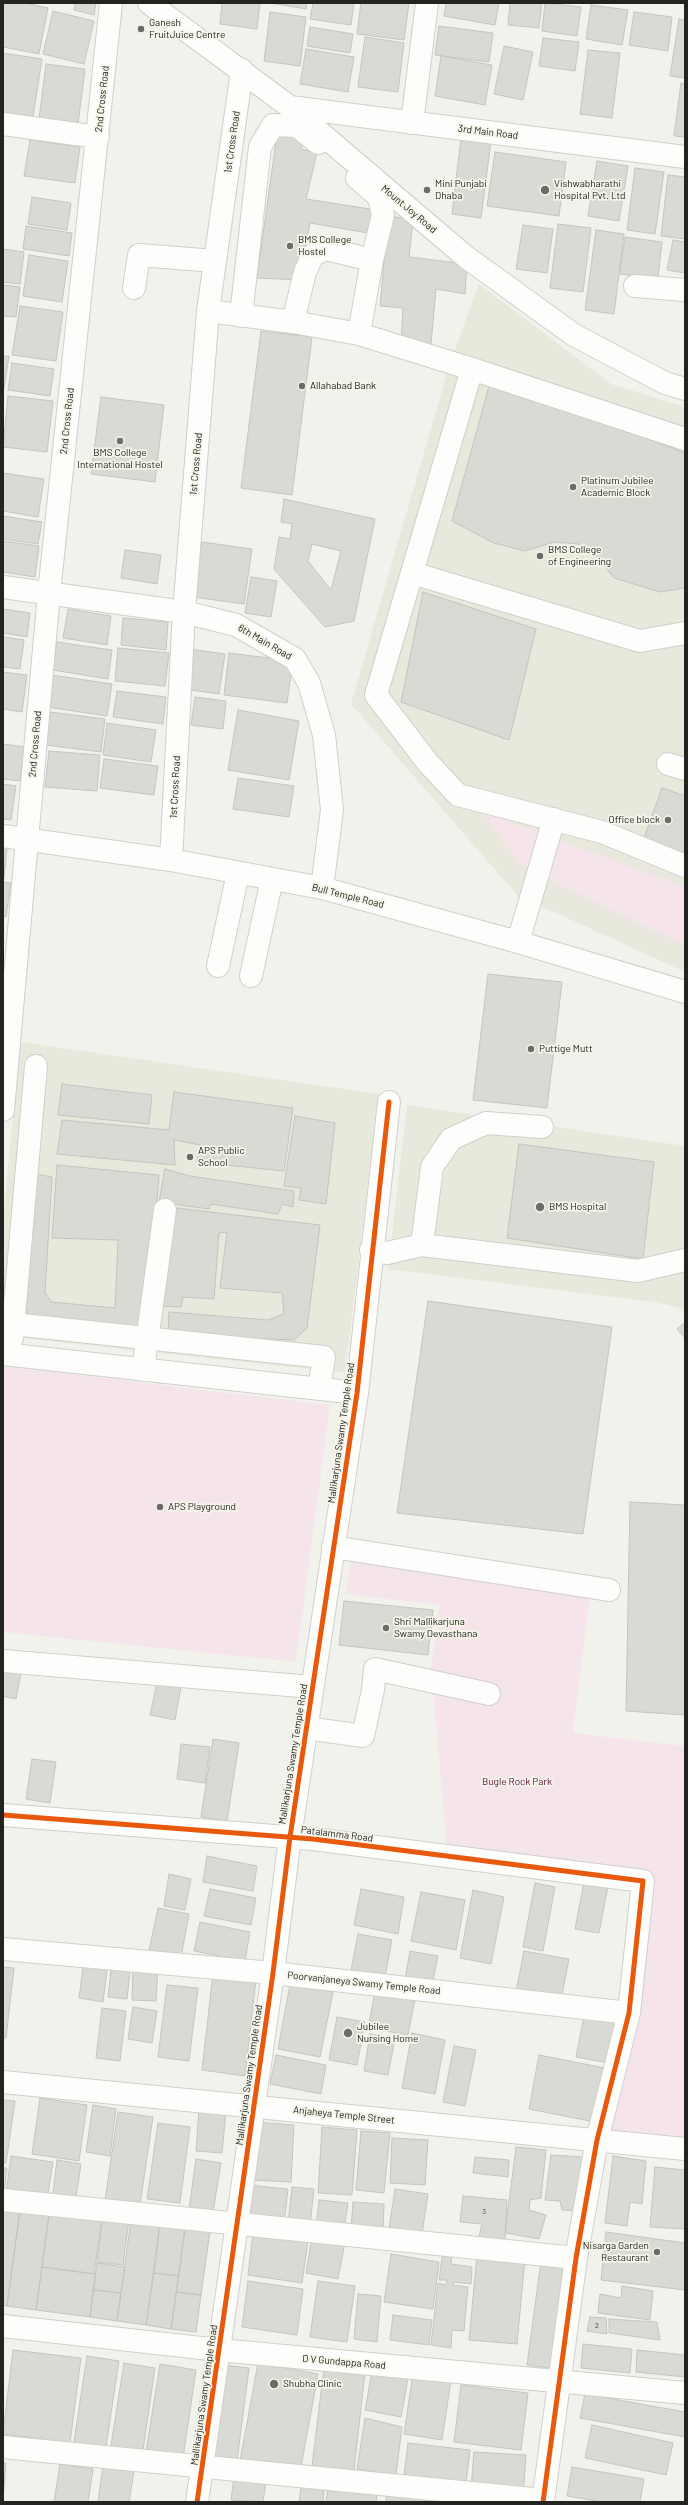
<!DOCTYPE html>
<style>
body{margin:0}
#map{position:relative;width:688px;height:2505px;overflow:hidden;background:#f2f2ed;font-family:Barlow,sans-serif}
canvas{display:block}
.frame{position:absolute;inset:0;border:4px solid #23231f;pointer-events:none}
</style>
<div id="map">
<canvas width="688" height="2505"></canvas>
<div class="frame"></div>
</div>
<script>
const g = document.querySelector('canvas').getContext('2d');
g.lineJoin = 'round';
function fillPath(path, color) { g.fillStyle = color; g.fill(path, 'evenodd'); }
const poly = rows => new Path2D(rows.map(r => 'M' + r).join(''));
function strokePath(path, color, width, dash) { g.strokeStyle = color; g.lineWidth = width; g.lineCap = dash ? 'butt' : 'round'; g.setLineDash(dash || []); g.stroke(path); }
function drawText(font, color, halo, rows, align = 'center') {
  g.font = font + ' Barlow,sans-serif'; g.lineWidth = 3.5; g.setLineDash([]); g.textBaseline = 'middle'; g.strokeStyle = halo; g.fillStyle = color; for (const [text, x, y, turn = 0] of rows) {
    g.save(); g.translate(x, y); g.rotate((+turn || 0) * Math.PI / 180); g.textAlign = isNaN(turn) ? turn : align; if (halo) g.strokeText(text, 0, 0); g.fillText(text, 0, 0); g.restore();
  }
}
const built = poly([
 [479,284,611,384,685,407,685,972,517,895,351,704,450,363],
 [20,1042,379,1094,345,1373,3,1336,3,1221],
 [407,1105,685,1146,685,1309,655,1302,388,1269]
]);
const green = poly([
 [481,811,685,887,685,946,519,864],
 [3,1366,330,1405,296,1662,3,1632],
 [353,1551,591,1585,573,1733,685,1746,685,2137,606,2129,648,1875,447,1851,431,1667,440,1605,345,1594]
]);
const building = poly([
 [3,3,25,3,48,8,39,54,3,47,3,3],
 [75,3,96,3,94,15,74,10,75,3],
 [222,3,260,3,257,29,220,24,222,3],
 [270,3,307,3,306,9,270,3],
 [313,3,354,3,351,25,310,19,313,3],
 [361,3,409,3,404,40,357,34,361,3],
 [446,3,499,3,495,25,444,16,446,3],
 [510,3,542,3,539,28,508,25,510,3],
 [545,3,581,7,577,36,542,31,545,3],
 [591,5,628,10,622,45,586,39,591,5],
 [53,11,94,21,84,64,43,54,53,11],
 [270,12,306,17,300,66,264,61,270,12],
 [634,12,672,17,668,51,629,45,634,12],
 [679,19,685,20,685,78,670,76,679,19],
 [439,26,493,33,489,62,435,55,439,26],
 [310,27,353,34,350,53,307,46,310,27],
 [365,37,404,43,398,92,358,87,365,37],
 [543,38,579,42,575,71,539,66,543,38],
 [504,46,533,52,523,100,494,94,504,46],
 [306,49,354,57,348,92,300,84,306,49],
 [588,50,620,53,612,118,580,114,588,50],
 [3,53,42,59,32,123,3,119,3,53],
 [441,56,492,65,485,105,435,96,441,56],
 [46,64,85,69,78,124,39,119,46,64],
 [681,83,685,84,685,137,674,136,681,83],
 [278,127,304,132,301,149,317,153,306,199,377,210,374,234,310,223,300,280,257,278,278,127],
 [461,138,491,141,481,218,452,214,461,138],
 [30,140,80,147,75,183,24,176,30,140],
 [495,152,566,162,559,216,487,206,495,152],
 [597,161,628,166,619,221,588,216,597,161],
 [635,168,664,172,655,234,627,230,635,168],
 [668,175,685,177,685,239,661,236,668,175],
 [32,197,71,203,67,230,28,224,32,197],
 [388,215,413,221,409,257,467,264,465,294,436,289,431,344,401,346,403,308,380,306,388,215],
 [558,224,591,228,583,292,550,288,558,224],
 [523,225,553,229,547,273,516,269,523,225],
 [26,226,72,233,69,256,23,249,26,226],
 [596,230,624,234,614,314,585,310,596,230],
 [625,237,662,242,658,278,620,274,625,237],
 [673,240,685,242,685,273,667,270,673,240],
 [3,249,24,252,20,284,3,282,3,249],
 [29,255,68,261,62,302,23,296,29,255],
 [3,285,20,287,16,317,3,316,3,285],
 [20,306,63,312,56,361,12,355,20,306],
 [261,331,312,337,292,495,241,488,261,331],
 [3,356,9,356,4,389,3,389,3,356],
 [12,363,54,369,50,396,8,390,12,363],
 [491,379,685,453,685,588,660,592,614,578,595,554,579,544,554,542,525,551,494,543,452,521,491,379],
 [8,396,53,401,47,452,3,447,8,396],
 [101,397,164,405,155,482,91,474,101,397],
 [3,473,44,479,38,517,3,511,3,473],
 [284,499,375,519,354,621,325,627,274,569,279,537,290,539,292,524,281,522,284,499],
 [3,516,42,522,38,544,3,539,3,516],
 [3,541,39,546,35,577,3,572,3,541],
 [202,542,252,549,244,604,193,597,202,542],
 [312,544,341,551,331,590,308,561,312,544],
 [125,550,161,555,157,584,121,578,125,550],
 [251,577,277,581,271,617,245,613,251,577],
 [423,592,536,629,509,740,401,702,423,592],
 [3,609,30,613,27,637,3,633,3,609],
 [68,609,111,616,107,645,63,638,68,609],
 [123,618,168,622,166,650,121,645,123,618],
 [3,637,24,640,20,669,3,667,3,637],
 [57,642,112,650,108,679,53,670,57,642],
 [118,648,169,653,165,686,115,681,118,648],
 [190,649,225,654,219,694,184,689,190,649],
 [229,653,293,661,287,703,224,695,229,653],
 [3,672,27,675,22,712,3,709,3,672],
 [52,675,112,684,107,716,47,707,52,675],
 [117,691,166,697,163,724,113,717,117,691],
 [195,697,226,701,223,729,191,725,195,697],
 [238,710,299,721,289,780,228,770,238,710],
 [50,712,105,719,101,752,45,745,50,712],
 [107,723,156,730,151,762,103,755,107,723],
 [3,744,25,747,20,781,3,779,3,744],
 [49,751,100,755,97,791,45,787,49,751],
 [104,759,158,766,154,795,100,788,104,759],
 [238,778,294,786,289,817,233,809,238,778],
 [3,784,16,786,11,820,3,819,3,784],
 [662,788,685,796,685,860,642,844,662,788],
 [3,847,7,847,4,878,3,878,3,847],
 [3,882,11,883,6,917,3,916,3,882],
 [488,974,562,982,547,1108,473,1100,488,974],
 [62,1084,152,1095,149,1124,58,1115,62,1084],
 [174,1092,293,1108,284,1171,197,1162,200,1145,174,1140,175,1165,57,1154,62,1120,169,1130,174,1092],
 [295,1116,335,1123,326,1204,299,1200,301,1188,284,1186,295,1116],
 [519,1144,654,1162,643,1259,507,1238,519,1144],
 [57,1165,159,1175,147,1322,140,1335,29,1318,20,1293,31,1173,52,1177,45,1292,51,1302,115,1308,118,1240,52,1238,57,1165],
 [165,1169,190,1176,294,1191,293,1207,282,1204,278,1214,211,1204,209,1209,159,1202,165,1169],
 [168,1207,320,1225,307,1328,294,1340,168,1335,169,1312,268,1320,284,1314,282,1293,220,1288,227,1232,219,1233,214,1299,183,1297,181,1307,156,1306,168,1207],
 [428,1301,612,1327,583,1534,397,1513,428,1301],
 [685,1322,685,1338,677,1329,685,1322],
 [630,1502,685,1505,685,1715,626,1711,630,1502],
 [344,1601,433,1610,428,1655,339,1645,344,1601],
 [3,1664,22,1668,16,1699,3,1696,3,1664],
 [157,1683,181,1687,175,1720,150,1715,157,1683],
 [213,1739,239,1743,227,1821,201,1817,213,1739],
 [181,1744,210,1747,205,1783,177,1779,181,1744],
 [32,1759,56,1762,50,1803,26,1799,32,1759],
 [207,1856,257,1866,253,1891,203,1882,207,1856],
 [169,1874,191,1879,185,1910,164,1906,169,1874],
 [584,1882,608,1886,599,1933,575,1929,584,1882],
 [535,1883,555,1887,543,1951,523,1947,535,1883],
 [210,1889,256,1898,251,1925,204,1916,210,1889],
 [361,1889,404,1897,398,1934,354,1925,361,1889],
 [473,1890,504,1897,491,1964,460,1958,473,1890],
 [421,1892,465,1900,456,1950,411,1941,421,1892],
 [158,1908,189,1914,181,1957,149,1951,158,1908],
 [200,1922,250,1932,245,1961,194,1951,200,1922],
 [358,1934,392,1940,385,1977,351,1970,358,1934],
 [410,1951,438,1956,432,1985,405,1980,410,1951],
 [524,1951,569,1959,561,2000,516,1992,524,1951],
 [84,1960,108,1963,103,2002,79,1998,84,1960],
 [112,1961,131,1963,127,1999,108,1997,112,1961],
 [3,1967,14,1968,6,2038,3,2038,3,1967],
 [133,1967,158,1968,156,2001,132,2000,133,1967],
 [213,1974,256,1979,245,2076,202,2070,213,1974],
 [290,1984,333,1992,320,2057,278,2049,290,1984],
 [167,1985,198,1988,189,2061,158,2057,167,1985],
 [375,1992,415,1999,408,2035,368,2028,375,1992],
 [133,2007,157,2011,152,2043,128,2039,133,2007],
 [102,2008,126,2011,120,2061,96,2058,102,2008],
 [585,2011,618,2018,609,2063,576,2057,585,2011],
 [337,2017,365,2022,357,2065,329,2060,337,2017],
 [412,2033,445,2040,435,2094,402,2088,412,2033],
 [370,2034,395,2039,388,2075,364,2071,370,2034],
 [454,2046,476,2050,465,2106,443,2102,454,2046],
 [276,2055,326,2065,321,2094,270,2084,276,2055],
 [539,2055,610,2069,600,2123,529,2109,539,2055],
 [40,2098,87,2105,79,2161,32,2154,40,2098],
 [3,2100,15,2101,6,2163,3,2162,3,2100],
 [93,2105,116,2109,110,2156,86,2152,93,2105],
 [199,2109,226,2111,222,2153,196,2151,199,2109],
 [118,2112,153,2117,139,2212,104,2207,118,2112],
 [254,2122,294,2125,291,2182,251,2180,254,2122],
 [158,2123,190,2127,180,2203,147,2199,158,2123],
 [322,2127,357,2130,352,2195,318,2193,322,2127],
 [361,2131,390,2133,384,2193,356,2190,361,2131],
 [392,2138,428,2140,425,2185,390,2183,392,2138],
 [516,2147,546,2150,541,2198,530,2200,529,2210,546,2215,539,2239,505,2233,516,2147],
 [551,2155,585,2157,578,2211,562,2210,560,2201,545,2200,551,2155],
 [11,2156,53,2162,47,2200,6,2194,11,2156],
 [613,2156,646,2161,642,2204,630,2202,627,2226,605,2223,613,2156],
 [475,2157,509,2160,508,2177,473,2173,475,2157],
 [196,2159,221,2163,213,2212,189,2209,196,2159],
 [57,2160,81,2164,75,2204,52,2201,57,2160],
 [655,2167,685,2170,685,2229,650,2227,655,2167],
 [3,2168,7,2168,4,2193,3,2193,3,2168],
 [248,2185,288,2189,284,2224,244,2219,248,2185],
 [292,2187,314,2189,310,2226,288,2224,292,2187],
 [395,2189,428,2194,422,2234,389,2229,395,2189],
 [463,2196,507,2200,505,2242,477,2245,482,2224,460,2222,463,2196],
 [319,2200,348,2203,344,2230,316,2227,319,2200],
 [353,2202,384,2204,383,2232,351,2230,353,2202],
 [3,2207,20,2210,7,2306,3,2305,3,2207],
 [50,2209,102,2216,94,2274,42,2267,50,2209],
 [20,2210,49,2214,36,2310,7,2306,20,2210],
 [103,2216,129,2220,123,2265,97,2262,103,2216],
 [131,2220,160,2224,146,2325,117,2321,131,2220],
 [160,2224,185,2228,179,2276,154,2273,160,2224],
 [185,2228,210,2231,201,2295,176,2292,185,2228],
 [606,2232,685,2243,685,2290,601,2280,606,2232],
 [253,2233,308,2240,302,2283,248,2275,253,2233],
 [312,2236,345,2242,338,2279,306,2273,312,2236],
 [443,2251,452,2252,451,2264,472,2267,471,2284,454,2282,453,2285,468,2287,464,2331,452,2330,451,2348,431,2345,438,2283,446,2285,447,2280,439,2280,443,2251],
 [391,2254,439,2262,433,2309,384,2302,391,2254],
 [477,2255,525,2259,517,2344,469,2340,477,2255],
 [541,2261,567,2266,555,2369,527,2365,541,2261],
 [97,2263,125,2267,121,2293,93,2290,97,2263],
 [42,2267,96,2274,90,2317,36,2310,42,2267],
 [154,2273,179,2276,171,2329,146,2325,154,2273],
 [248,2281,303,2289,297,2335,242,2327,248,2281],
 [318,2281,355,2286,347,2342,310,2337,318,2281],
 [622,2286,653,2291,650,2320,598,2313,600,2294,621,2298,622,2286],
 [93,2290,121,2293,117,2321,90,2317,93,2290],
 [176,2292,201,2295,196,2332,171,2329,176,2292],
 [358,2294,381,2296,377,2342,354,2339,358,2294],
 [393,2315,432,2320,429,2345,390,2340,393,2315],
 [590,2317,606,2318,607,2334,587,2331,590,2317],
 [609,2319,657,2322,660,2340,609,2333,609,2319],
 [583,2344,632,2349,630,2373,581,2368,583,2344],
 [13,2350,81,2358,70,2443,3,2434,13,2350],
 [637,2350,685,2355,685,2377,636,2372,637,2350],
 [87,2356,119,2361,105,2453,73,2448,87,2356],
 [124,2363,155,2368,142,2457,110,2452,124,2363],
 [258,2363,318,2374,300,2472,240,2461,258,2363],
 [160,2364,196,2370,183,2458,146,2452,160,2364],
 [223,2365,249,2368,237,2461,211,2457,223,2365],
 [373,2366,409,2373,401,2417,365,2410,373,2366],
 [324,2368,365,2373,354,2470,312,2466,324,2368],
 [413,2374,451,2380,442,2440,404,2434,413,2374],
 [461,2385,528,2393,521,2450,454,2442,461,2385],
 [585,2394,685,2412,685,2437,580,2418,585,2394],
 [365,2418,402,2427,396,2475,357,2469,365,2418],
 [592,2425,673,2443,666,2475,585,2458,592,2425],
 [408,2443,470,2450,466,2483,404,2476,408,2443],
 [474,2452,526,2455,523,2494,471,2490,474,2452],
 [3,2463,6,2463,3,2501,3,2463],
 [60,2464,93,2469,88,2502,54,2502,60,2464],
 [103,2466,134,2471,129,2502,98,2502,103,2466],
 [572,2467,644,2479,640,2502,602,2502,567,2496,572,2467],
 [234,2477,266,2481,263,2502,231,2500,234,2477],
 [301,2487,324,2490,323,2502,299,2502,301,2487],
 [328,2488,377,2494,376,2502,326,2502,328,2488],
 [387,2491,427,2496,426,2502,386,2502,387,2491]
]);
const minor = poly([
 [412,123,427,3],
 [3,124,98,137],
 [357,178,379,197,383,215,372,260,359,334],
 [635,286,685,290],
 [134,288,139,255,215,261],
 [208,311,293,322,359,334,472,369],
 [241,316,260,147,273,125,297,126,318,143],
 [293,322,305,272,313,255,326,249,372,260],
 [685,439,472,369,376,695,428,763,458,795,602,832,685,866],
 [412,573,640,641,685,633],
 [3,587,184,612,236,625,295,659,309,683,324,735,332,810,322,888],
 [668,764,685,769],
 [3,836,171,860,322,888,518,942,685,992],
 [171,860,184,612,208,311,242,70],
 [518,942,554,819],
 [218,966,238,873],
 [251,976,272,879],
 [3,1110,49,593,111,3],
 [422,1245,432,1167,451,1139,486,1123,542,1127],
 [371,1250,387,1253,422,1245,638,1271,685,1260],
 [13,1324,324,1357,319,1389],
 [12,1338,36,1066],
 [3,1354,357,1393],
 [143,1370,165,1210],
 [333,1547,609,1590],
 [3,1661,312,1687],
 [306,1728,363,1736,373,1690,375,1669,489,1694],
 [3,1815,313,1839,643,1881,629,2013,597,2140,576,2258,543,2502],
 [3,1949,273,1973,629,2013],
 [3,2082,685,2149],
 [3,2200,576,2258],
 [3,2326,219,2350,685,2393],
 [3,2447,543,2500],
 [197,2502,273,1973,290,1837,357,1393,389,1102]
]);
const major = poly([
 [149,3,290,107,466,257,574,335,665,383,685,389],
 [290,107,685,157]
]);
const cycleway = poly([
 [3,1815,313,1839,643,1881,629,2013,597,2140,576,2258,543,2502],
 [197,2502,273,1973,290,1837,357,1393,389,1102]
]);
const markers = [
 [141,29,4,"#6b6b67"],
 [427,190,4,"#6b6b67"],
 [545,190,5,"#6b6b67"],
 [290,246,4,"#6b6b67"],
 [302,386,4,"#6b6b67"],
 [120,441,4,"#6b6b67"],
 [573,487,4,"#6b6b67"],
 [540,556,4,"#6b6b67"],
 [668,820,4,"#6b6b67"],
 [531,1049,4,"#6b6b67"],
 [190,1157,4,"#6b6b67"],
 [540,1207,5,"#6b6b67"],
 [160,1507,4,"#6b6b67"],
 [386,1628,4,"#6b6b67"],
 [348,2033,5,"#6b6b67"],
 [657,2252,4,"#6b6b67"],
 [274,2384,5,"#6b6b67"]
];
const numberNames = [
 ["3",484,2211],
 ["2",597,2325]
];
const poiNames = [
 ["Ganesh",149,23],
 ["FruitJuice Centre",149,35],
 ["Mini Punjabi",435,184],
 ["Dhaba",435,196],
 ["Vishwabharathi",554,184],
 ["Hospital Pvt. Ltd",554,196],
 ["BMS College",298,240],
 ["Hostel",298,252],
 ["Allahabad Bank",310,386],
 ["BMS College",120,453,"center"],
 ["International Hostel",120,465,"center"],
 ["Platinum Jubilee",581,481],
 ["Academic Block",581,493],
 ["BMS College",548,550],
 ["of Engineering",548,562],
 ["Office block",660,820,"right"],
 ["Puttige Mutt",539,1049],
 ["APS Public",198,1151],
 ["School",198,1163],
 ["BMS Hospital",549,1207],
 ["APS Playground",168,1507],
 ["Shri Mallikarjuna",394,1622],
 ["Swamy Devasthana",394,1634],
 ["Jubilee",357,2027],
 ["Nursing Home",357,2039],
 ["Nisarga Garden",649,2246,"right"],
 ["Restaurant",649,2258,"right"],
 ["Shubha Clinic",283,2384]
];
const streetNames = [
 ["2nd Cross Road",102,99,-84],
 ["3rd Main Road",488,132,7],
 ["1st Cross Road",232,142,-82],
 ["Mount Joy Road",409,209,40],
 ["2nd Cross Road",67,421,-84],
 ["1st Cross Road",196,464,-85],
 ["6th Main Road",265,642,30],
 ["2nd Cross Road",35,744,-85],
 ["1st Cross Road",175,787,-87],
 ["Bull Temple Road",348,896,14],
 ["Mallikarjuna Swamy Temple Road",341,1433,-82],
 ["Mallikarjuna Swamy Temple Road",293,1754,-81],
 ["Patalamma Road",337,1834,7],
 ["Poorvanjaneya Swamy Temple Road",364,1983,6],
 ["Mallikarjuna Swamy Temple Road",249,2075,-82],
 ["Anjaheya Temple Street",344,2115,6],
 ["D V Gundappa Road",344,2362,5],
 ["Mallikarjuna Swamy Temple Road",204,2395,-82]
];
const parkNames = [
 ["Bugle Rock Park",517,1782]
];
fillPath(built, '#e8e8dc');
fillPath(green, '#f5e5eb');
fillPath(building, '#dadad5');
strokePath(building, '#c4c4c0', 1);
strokePath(minor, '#cfcfcb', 24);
strokePath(major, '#cfcfcb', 24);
strokePath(minor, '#fdfdfc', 22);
strokePath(major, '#fdfdfc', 22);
strokePath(cycleway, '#e8590c', 5);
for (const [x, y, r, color] of markers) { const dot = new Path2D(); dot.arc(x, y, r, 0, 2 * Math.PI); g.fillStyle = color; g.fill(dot); strokePath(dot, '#f5f5ea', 1.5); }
drawText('8px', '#53534e', null, numberNames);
drawText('10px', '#23231f', '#f5f5ea', poiNames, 'left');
drawText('10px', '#23231f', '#f5f5ea', streetNames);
drawText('10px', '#5c0e42', '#f5f5ea', parkNames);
</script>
